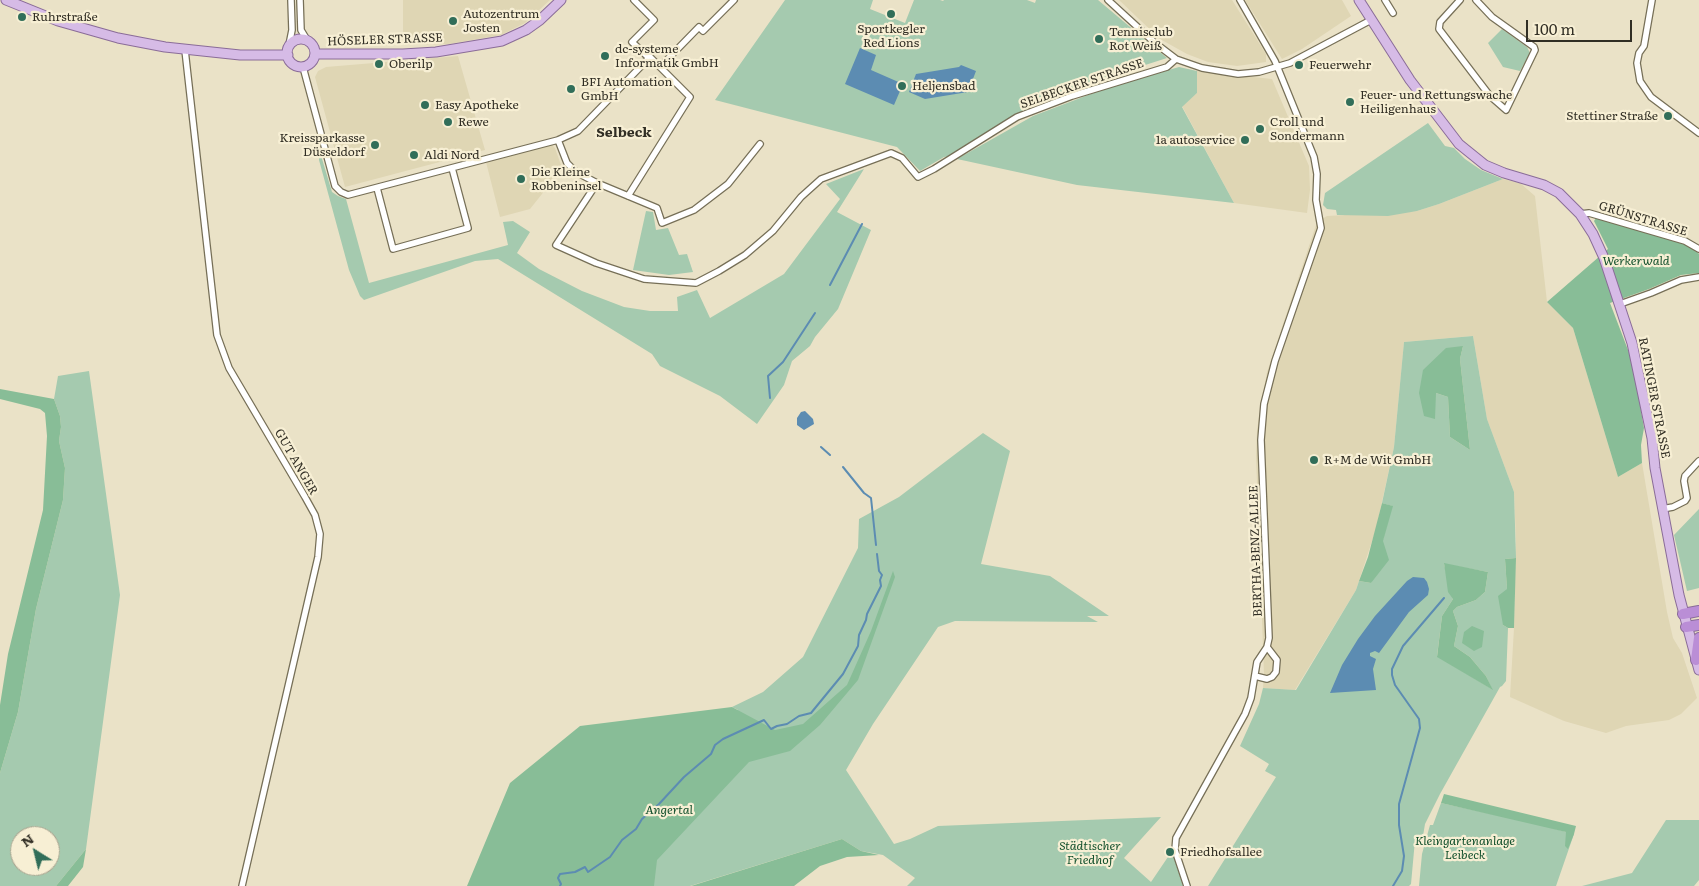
<!DOCTYPE html>
<meta charset="utf-8">
<style>
body{margin:0}
#map{position:relative;width:1699px;height:886px;overflow:hidden;background:#eae2c7;font-family:Literata,serif}
canvas{display:block}
.north{position:absolute;left:10px;top:826px;width:50px;height:50px;box-sizing:border-box;background:#f7efd4;border:1px solid #a8a28e;border-radius:50%;rotate:324deg;font-size:14px;font-weight:700;line-height:20px;text-align:center;color:#312e24}
.north::after{content:'';display:block;margin:auto;width:18px;height:22px;background:#316e59;clip-path:polygon(50% 0,100% 100%,50% 72%,0 100%)}
.scale{position:absolute;left:1526px;top:20px;width:106px;height:22px;box-sizing:border-box;border:2px solid #312e24;border-top:0;padding-left:6px;font-size:15px;line-height:18px;white-space:nowrap;color:#312e24;-webkit-text-stroke:4px #f7efd4;paint-order:stroke}
</style>
<div id="map">
<canvas width="1699" height="886"></canvas>
<div class="north">N</div>
<div class="scale">100 m</div>
</div>
<script>
const g = document.querySelector('canvas').getContext('2d');
g.lineJoin = 'round';
function fillPath(path, color) { g.fillStyle = color; g.fill(path, 'evenodd'); }
const poly = rows => new Path2D(rows.map(r => 'M' + r).join(''));
function strokePath(path, color, width, dash) { g.strokeStyle = color; g.lineWidth = width; g.lineCap = dash ? 'butt' : 'round'; g.setLineDash(dash || []); g.stroke(path); }
function drawText(font, color, halo, rows, align = 'center') {
  g.font = font + ' Literata,serif'; g.lineWidth = 4.5; g.setLineDash([]); g.textBaseline = 'middle'; g.strokeStyle = halo; g.fillStyle = color; for (const [text, x, y, turn = 0] of rows) {
    g.save(); g.translate(x, y); g.rotate((+turn || 0) * Math.PI / 180); g.textAlign = isNaN(turn) ? turn : align; if (halo) g.strokeText(text, 0, 0); g.fillText(text, 0, 0); g.restore();
  }
}
const built = poly([
 [403,0,550,0,525,23,501,35,449,44,403,45],
 [1119,0,1232,0,1266,54,1266,62,1237,66,1208,62,1187,54,1160,39],
 [1245,0,1342,0,1351,16,1302,49,1282,59],
 [458,56,485,150,345,187,315,77,318,71,326,67],
 [1197,71,1272,79,1309,166,1310,190,1307,213,1234,203,1182,106,1197,93],
 [549,145,552,145,555,148,561,165,542,194,530,209,500,217,486,162],
 [1503,179,1520,183,1535,196,1547,302,1573,328,1618,477,1642,463,1667,612,1673,638,1682,653,1697,698,1681,714,1669,720,1626,726,1606,733,1564,721,1510,697,1514,628,1516,541,1514,492,1487,419,1473,336,1404,342,1394,447,1376,529,1356,590,1295,690,1263,688,1264,674,1256,456,1257,429,1267,372,1317,222,1327,216,1417,211,1439,204]
]);
const green = poly([
 [785,0,873,0,870,9,905,23,914,0,940,0,943,1,944,0,1027,0,1035,3,1036,0,1098,0,1167,58,1061,92,1011,117,951,156,944,157,920,171,897,147,715,100],
 [1502,29,1527,47,1530,53,1520,71,1503,67,1488,43],
 [1179,67,1197,71,1197,93,1182,107,1234,203,1077,185,957,159,1033,116,1104,89],
 [1428,123,1445,146,1454,148,1465,159,1481,170,1503,179,1439,204,1417,211,1388,216,1337,215,1336,210,1327,209,1323,205,1325,193],
 [319,149,332,192,338,196,346,199,369,283,508,245,503,222,513,221,530,232,517,253,539,269,582,291,624,307,650,311,678,311,677,297,697,290,710,318,784,274,840,199,826,184,864,169,837,212,871,230,838,309,815,337,810,346,792,361,784,385,757,424,720,396,660,366,652,354,498,259,475,261,364,300,360,296,349,270,319,160],
 [646,211,653,212,656,230,668,228,679,255,687,254,693,272,669,275,633,270],
 [1473,336,1487,419,1514,492,1516,558,1505,559,1507,589,1503,625,1508,628,1506,681,1502,686,1500,687,1440,794,1425,824,1423,836,1415,840,1411,884,1409,886,1208,886,1276,777,1265,771,1269,764,1240,746,1259,704,1263,688,1296,690,1356,590,1359,581,1371,583,1392,506,1382,503,1394,447,1404,342],
 [1463,346,1460,359,1470,450,1450,437,1448,397,1436,393],
 [1444,564,1488,572,1485,592,1476,600,1457,607,1453,611,1458,626,1454,646,1470,657,1486,676,1492,689,1437,656,1442,616,1453,599],
 [89,371,120,595,86,849,56,886,0,886,0,773,18,712,36,609,63,500,65,468,59,441,61,427,60,416,54,399,58,376],
 [20,836,50,836,50,866,20,866],
 [983,433,1010,451,981,564,1050,576,1109,616,1087,616,1098,622,955,621,938,627,873,724,846,770,894,844,910,839,938,826,1161,817,1124,858,1151,882,1172,851,1183,886,907,886,915,878,883,855,861,851,842,839,690,886,470,886,738,710,732,707,763,692,803,657,858,548,859,519,899,497],
 [1699,509,1699,588,1687,591,1674,535],
 [1441,803,1537,824,1574,834,1556,886,1419,886,1422,854,1430,825,1433,825],
 [1666,820,1699,820,1699,880,1694,886,1582,886,1632,873]
]);
const forest = poly([
 [1596,218,1687,244,1699,254,1699,273,1681,275,1649,289,1610,303,1633,363,1644,428,1641,445,1642,463,1618,477,1573,328,1547,302,1608,249,1594,221],
 [1463,346,1460,359,1470,450,1450,437,1448,397,1436,393,1435,419,1424,416,1419,393,1423,370,1446,348],
 [0,389,54,399,60,416,61,427,59,441,65,468,63,500,36,609,18,712,0,773,0,705,8,654,43,510,47,436,45,413,40,409,0,399],
 [1382,503,1393,506,1383,541,1389,560,1371,583,1359,581,1368,557],
 [1516,558,1514,628,1508,628,1503,625,1498,596,1507,589,1505,559],
 [1444,563,1488,572,1485,592,1476,600,1457,607,1453,611,1458,626,1454,646,1470,657,1486,676,1493,690,1437,657,1442,616,1453,599,1448,592],
 [893,571,895,577,858,680,820,725,790,751,749,762,657,860,654,886,467,886,510,783,580,726,732,707,775,730,803,724,847,685,871,631],
 [1472,626,1484,631,1482,647,1474,651,1462,643,1464,632],
 [1444,794,1576,826,1574,834,1568,849,1565,846,1566,832,1441,803],
 [842,839,861,851,879,855,847,857,820,866,794,886,691,886],
 [86,849,83,867,68,886,56,886]
]);
const water = poly([
 [860,48,876,55,871,70,903,84,894,105,845,84],
 [961,65,976,71,968,92,925,99,909,92,916,74,959,67],
 [805,411,813,419,814,424,804,430,797,425,797,418,801,412],
 [1413,577,1424,578,1427,582,1429,589,1428,595,1409,612,1379,653,1375,651,1370,653,1370,656,1376,659,1373,669,1376,690,1330,693,1342,665,1358,639,1375,616,1407,581]
]);
const stream = poly([
 [830,285,862,224],
 [770,398,768,376,783,362,815,313],
 [821,447,830,455],
 [843,467,864,493,871,498,876,545],
 [560,886,561,884,558,878,560,874,575,872,585,867,588,872,610,857,622,840,636,829,642,819,659,804,684,777,711,754,715,745,723,739,764,720,771,729,777,726,787,724,799,716,811,713,843,674,858,646,859,635,866,620,867,614,881,586,880,580,882,575,879,571,877,554],
 [1393,886,1402,871,1404,856,1399,825,1399,804,1420,728,1419,719,1395,685,1392,675,1392,669,1403,646,1444,598]
]);
const minor = poly([
 [300,0,301,30,307,40],
 [634,0,654,20,632,42,649,58],
 [1108,0,1155,43,1176,59,1202,68,1238,74,1259,72,1290,63,1371,20],
 [1385,0,1393,13],
 [1460,0,1440,22,1439,29,1490,96,1506,110,1535,50,1534,47,1492,17,1476,0],
 [1652,0,1644,46,1639,53,1637,63,1640,81,1651,97,1699,133],
 [289,45,292,30,291,0],
 [185,50,217,335,229,368,305,497,315,515,320,534,318,557,242,886],
 [303,67,335,186,341,192,348,195,558,140,578,131,650,57,690,97,628,196],
 [660,67,699,27,703,31,734,0],
 [558,140,567,163,576,172,597,183,657,208,662,223,694,210,728,184,760,144],
 [597,183,556,245,596,263,644,279,696,283,719,271,745,255,773,231,801,197,821,179,891,153,902,158,918,177,934,169,1017,117,1072,96,1167,67,1176,59],
 [377,188,393,249,468,228,452,168],
 [1580,214,1589,213,1685,241,1699,249],
 [1620,304,1651,293,1681,280,1699,277],
 [1662,509,1673,507,1685,501,1687,498,1684,481,1685,476,1699,461],
 [1255,676,1267,679,1272,677,1276,672,1277,660,1267,647],
 [1187,886,1175,850,1176,838,1245,714,1251,698,1257,662,1267,647,1269,638,1261,440,1264,404,1275,361,1321,228,1316,200,1317,174,1314,157,1275,61,1240,0]
]);
const primary = poly([
 [6,0,58,21,118,38,165,47,240,55,288,55],
 [1359,0,1410,80,1459,144,1485,165,1504,173,1544,185,1559,193,1580,214,1593,234,1604,258,1632,343,1652,438,1655,468,1679,595,1699,670],
 '287 53a14 14 0 1 1 28 0a14 14 0 1 1-28 0Z',
 [315,54,403,54,436,52,502,41,526,30,540,20,561,0]
]);
const motorway = poly([
 [1683,614,1699,611],
 [1686,627,1699,625],
 [1696,660,1699,638]
]);
const markers = [
 [891,14,5,"#316e59"],
 [22,17,5,"#316e59"],
 [453,21,5,"#316e59"],
 [1099,39,5,"#316e59"],
 [605,56,5,"#316e59"],
 [379,64,5,"#316e59"],
 [1299,65,5,"#316e59"],
 [902,86,5,"#316e59"],
 [571,89,5,"#316e59"],
 [1350,102,5,"#316e59"],
 [425,105,5,"#316e59"],
 [1668,116,5,"#316e59"],
 [448,122,5,"#316e59"],
 [1260,129,5,"#316e59"],
 [1245,140,5,"#316e59"],
 [375,145,5,"#316e59"],
 [414,155,5,"#316e59"],
 [521,179,5,"#316e59"],
 [1314,460,5,"#316e59"],
 [1170,852,5,"#316e59"]
];
const poiNames = [
 ["Autozentrum",463,14],
 ["Josten",463,28],
 ["Ruhrstraße",32,17],
 ["Sportkegler",891,29,"center"],
 ["Red Lions",891,43,"center"],
 ["Tennisclub",1109,32],
 ["Rot Weiß",1109,46],
 ["dc-systeme",615,49],
 ["Informatik GmbH",615,63],
 ["Oberilp",389,64],
 ["Feuerwehr",1309,65],
 ["BFI Automation",581,82],
 ["GmbH",581,96],
 ["Heljensbad",912,86],
 ["Feuer- und Rettungswache",1360,95],
 ["Heiligenhaus",1360,109],
 ["Easy Apotheke",435,105],
 ["Stettiner Straße",1658,116,"right"],
 ["Rewe",458,122],
 ["Croll und",1270,122],
 ["Sondermann",1270,136],
 ["Kreissparkasse",365,138,"right"],
 ["Düsseldorf",365,152,"right"],
 ["1a autoservice",1235,140,"right"],
 ["Aldi Nord",424,155],
 ["Die Kleine",531,172],
 ["Robbeninsel",531,186],
 ["R+M de Wit GmbH",1324,460],
 ["Friedhofsallee",1180,852]
];
const streetNames = [
 ["HÖSELER STRASSE",385,40,-2],
 ["SELBECKER STRASSE",1082,84,-19],
 ["GRÜNSTRASSE",1643,219,17],
 ["RATINGER STRASSE",1654,398,79],
 ["GUT ANGER",296,462,60],
 ["BERTHA-BENZ-ALLEE",1256,551,-92]
];
const parkNames = [
 ["Werkerwald",1636,261],
 ["Angertal",669,810],
 ["Kleingartenanlage",1465,841],
 ["Leibeck",1465,855],
 ["Städtischer",1090,846],
 ["Friedhof",1090,860]
];
const neighbourhoodNames = [
 ["Selbeck",624,133]
];
fillPath(built, '#dfd6b4');
fillPath(green, '#a5caaf');
fillPath(forest, '#88bd97');
fillPath(water, '#5c8cb2');
strokePath(stream, '#5c8cb2', 2);
strokePath(minor, '#766f57', 8);
strokePath(primary, '#8a6c98', 11);
strokePath(motorway, '#8a6c98', 12);
strokePath(minor, '#fff', 5.5);
strokePath(primary, '#d6bbe6', 9);
strokePath(motorway, '#ba8ed6', 10);
for (const [x, y, r, color] of markers) { const dot = new Path2D(); dot.arc(x, y, r, 0, 2 * Math.PI); g.fillStyle = color; g.fill(dot); strokePath(dot, '#f7efd4', 2); }
drawText('12px', '#312e24', '#f7efd4', poiNames, 'left');
drawText('12px', '#312e24', '#f7efd4', streetNames);
drawText('italic 12px', '#12502c', '#f7efd4', parkNames);
drawText('bold 14px', '#312e24', '#f7efd4', neighbourhoodNames);
</script>
